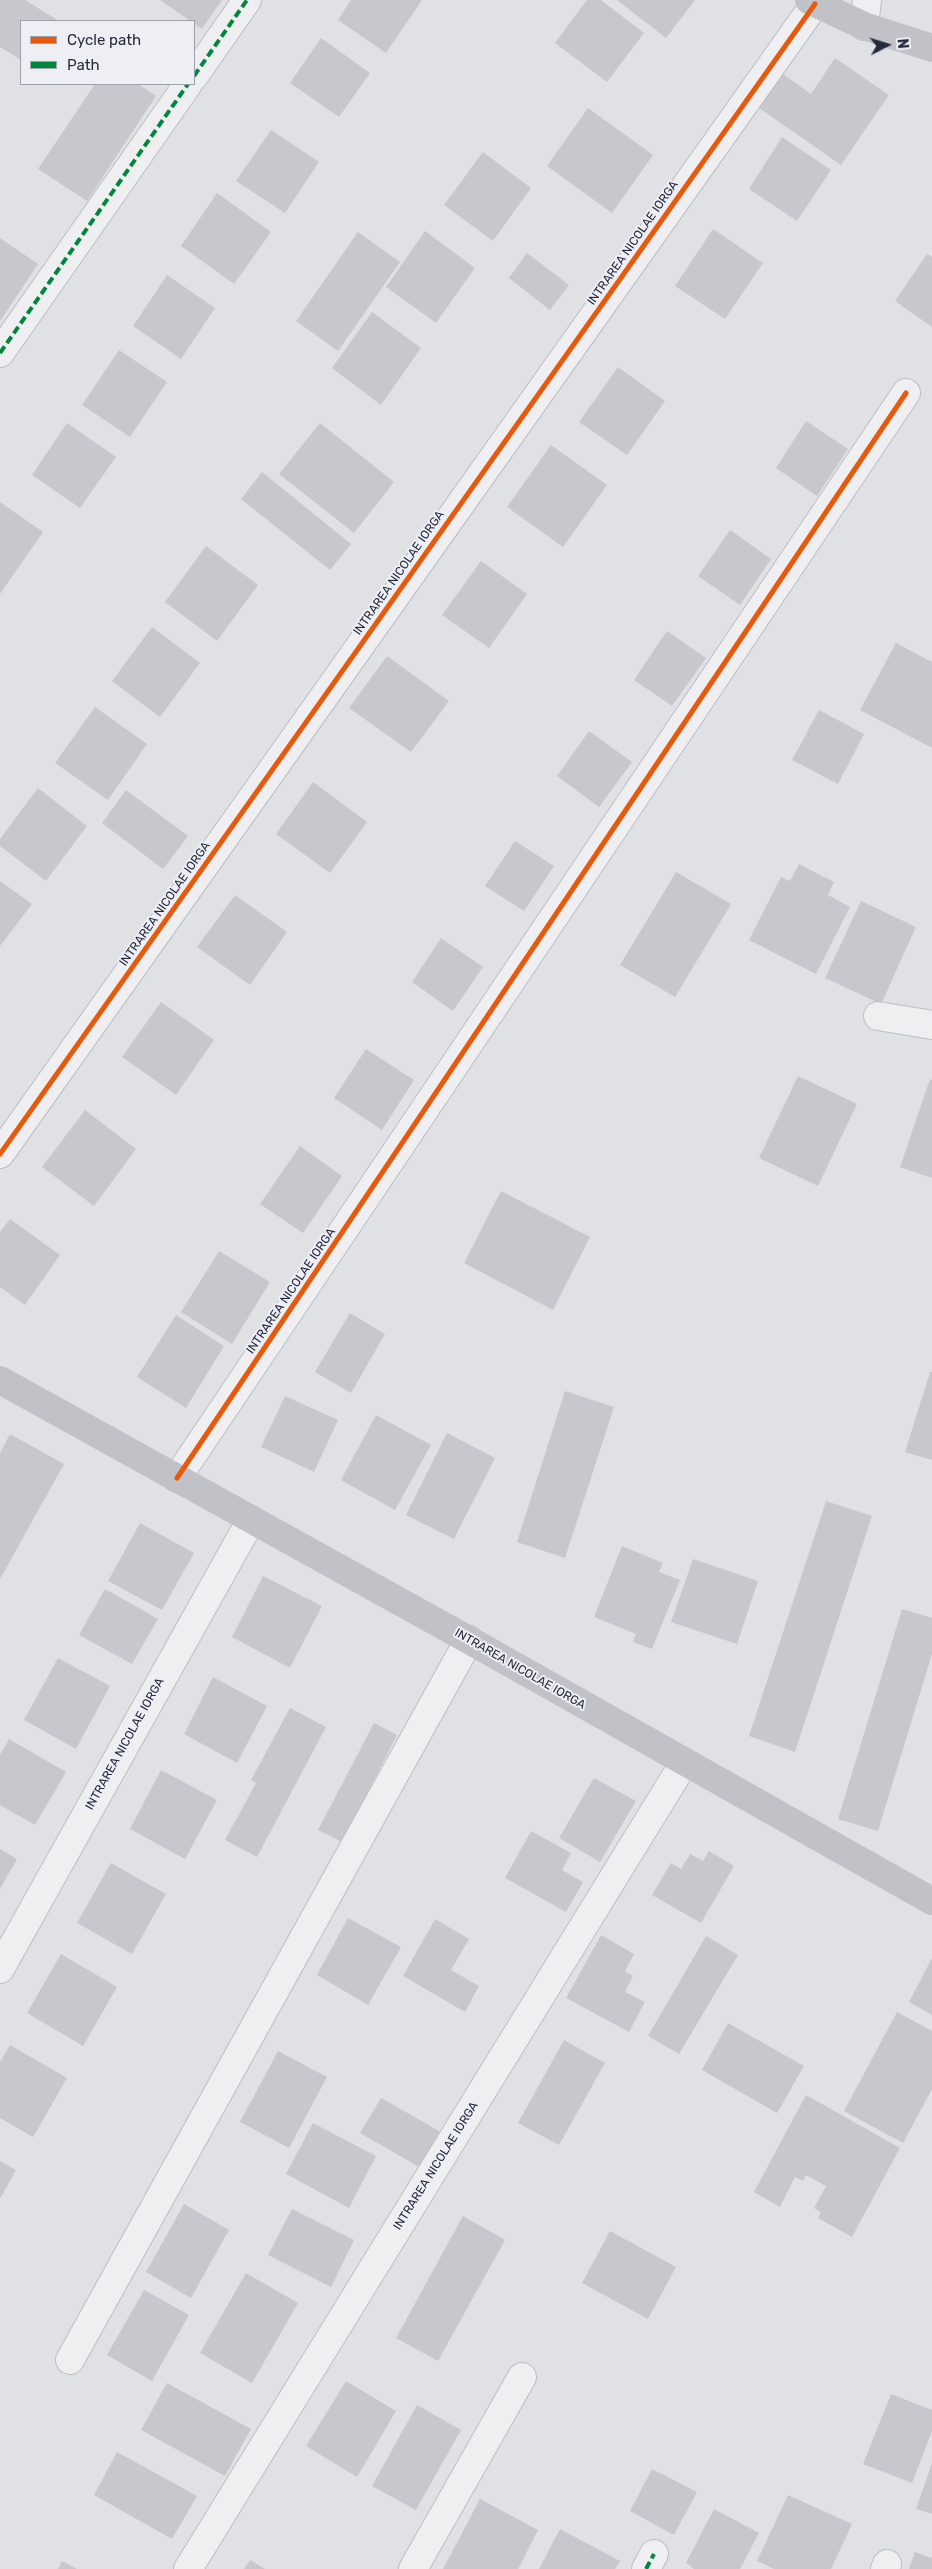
<!DOCTYPE html>
<style>
body{margin:0}
#map{position:relative;width:932px;height:2569px;overflow:hidden;background:#dfe1e5;font-family:Rubik,sans-serif}
canvas{display:block}
.legend{position:absolute;left:20px;top:20px;width:175px;height:65px;box-sizing:border-box;background:#edeff5;border:1px solid #9ea1ab;margin:0;padding:6px 9px;list-style:none;font-size:15px;color:#272c3d}
.legend li{display:flex;align-items:center;gap:10px;height:25px}
.legend b{width:25px;border:1px solid #9ea1ab}
.north{position:absolute;left:862px;top:20px;width:50px;height:50px;-webkit-text-stroke:4px #edeff5;paint-order:stroke;rotate:85deg;font-size:14px;font-weight:700;line-height:20px;text-align:center;color:#272c3d}
.north::after{content:'';display:block;margin:auto;width:18px;height:22px;background:#272c3d;clip-path:polygon(50% 0,100% 100%,50% 72%,0 100%)}
</style>
<div id="map">
<canvas width="932" height="2569"></canvas>
<ul class="legend">
<li><b style="height:6px;background:#e8590c"></b>Cycle path</li>
<li><b style="height:6px;background:#00873e"></b>Path</li>
</ul>
<div class="north">N</div>
</div>
<script>
const g = document.querySelector('canvas').getContext('2d');
g.lineJoin = 'round';
function fillPath(path, color) { g.fillStyle = color; g.fill(path, 'evenodd'); }
const poly = rows => new Path2D(rows.map(r => 'M' + r).join(''));
function strokePath(path, color, width, dash) { g.strokeStyle = color; g.lineWidth = width; g.lineCap = dash ? 'butt' : 'round'; g.setLineDash(dash || []); g.stroke(path); }
function drawText(font, color, halo, rows, align = 'center') {
  g.font = font + ' Rubik,sans-serif'; g.lineWidth = 4; g.setLineDash([]); g.textBaseline = 'middle'; g.strokeStyle = halo; g.fillStyle = color; for (const [text, x, y, turn = 0] of rows) {
    g.save(); g.translate(x, y); g.rotate((+turn || 0) * Math.PI / 180); g.textAlign = isNaN(turn) ? turn : align; if (halo) g.strokeText(text, 0, 0); g.fillText(text, 0, 0); g.restore();
  }
}
const building = poly([
 [0,0,25,0,59,21,21,21,21,60,0,47],
 [160,0,222,0,202,29],
 [351,0,422,0,386,53,338,20],
 [587,0,601,0,644,33,607,82,555,43],
 [617,0,695,0,666,38],
 [321,38,370,73,339,117,290,83],
 [835,58,889,95,841,165,759,108,783,74,811,94],
 [95,84,138,84,156,96,87,201,38,169],
 [588,108,653,155,612,213,547,166],
 [271,130,319,162,285,213,236,181],
 [782,137,831,170,797,221,749,189],
 [483,152,531,188,493,241,444,205],
 [217,193,271,232,234,284,181,246],
 [713,229,763,263,725,319,675,286],
 [425,231,475,268,436,323,386,287],
 [358,232,400,262,338,351,296,321],
 [0,238,38,264,0,321],
 [527,253,569,285,550,310,509,278],
 [927,254,932,257,932,327,895,301],
 [167,275,215,308,181,359,133,326],
 [372,312,421,348,381,405,332,368],
 [119,350,167,382,130,437,82,405],
 [618,367,665,401,627,455,579,422],
 [806,421,848,449,817,496,776,468],
 [67,423,116,457,80,508,32,475],
 [320,423,394,482,354,533,279,474],
 [551,445,607,485,563,547,507,507],
 [262,472,351,544,330,570,241,499],
 [0,502,43,532,0,594],
 [730,530,771,559,740,605,698,576],
 [206,546,258,585,217,641,165,602],
 [481,561,527,594,489,648,442,615],
 [152,627,200,663,160,717,112,681],
 [667,631,706,658,672,706,634,680],
 [896,643,932,662,932,748,860,710],
 [387,656,449,701,411,752,349,708],
 [95,707,147,744,108,800,55,763],
 [819,710,864,734,838,784,792,760],
 [589,731,632,762,599,807,557,776],
 [313,782,367,822,330,873,276,834],
 [38,788,87,826,46,881,0,846,0,839],
 [126,790,188,836,163,869,102,823],
 [515,841,554,866,524,911,485,886],
 [799,864,834,882,828,895,850,907,816,974,749,940,781,877,790,881],
 [676,872,731,904,675,997,620,965],
 [0,881,32,904,0,946],
 [235,895,287,932,250,985,197,947],
 [861,901,916,927,881,1004,825,978],
 [441,938,483,967,453,1011,412,982],
 [161,1002,214,1040,176,1095,122,1057],
 [366,1049,414,1080,382,1130,334,1098],
 [798,1076,857,1104,818,1186,759,1158],
 [930,1079,932,1080,932,1178,900,1167],
 [85,1110,136,1149,94,1206,42,1167],
 [300,1146,342,1176,303,1233,260,1204],
 [501,1191,590,1237,553,1310,464,1263],
 [10,1219,60,1255,25,1305,0,1287,0,1232],
 [219,1251,270,1282,232,1344,181,1312],
 [350,1313,385,1334,351,1393,315,1372],
 [176,1315,224,1346,186,1408,137,1377],
 [930,1372,932,1372,932,1460,905,1452],
 [565,1391,614,1407,565,1558,517,1542],
 [285,1396,338,1420,314,1472,261,1447],
 [376,1415,431,1445,395,1510,341,1480],
 [447,1433,495,1458,454,1539,406,1515],
 [10,1434,64,1464,0,1579,0,1453],
 [826,1501,872,1516,795,1752,749,1736],
 [140,1523,194,1553,162,1610,108,1581],
 [622,1546,663,1563,659,1572,680,1580,652,1649,633,1642,636,1634,594,1617],
 [693,1559,758,1581,737,1644,671,1622],
 [263,1576,322,1606,290,1668,232,1637],
 [105,1589,158,1619,132,1664,79,1635],
 [902,1609,932,1618,932,1654,878,1831,838,1819],
 [58,1658,110,1686,76,1749,24,1720],
 [213,1677,267,1706,237,1763,184,1734],
 [290,1708,326,1727,257,1857,225,1840,256,1783,251,1780],
 [374,1723,397,1735,342,1842,318,1830],
 [9,1739,66,1772,35,1825,0,1805,0,1755],
 [161,1770,217,1800,185,1859,130,1829],
 [594,1778,636,1801,600,1862,559,1838],
 [531,1831,571,1853,562,1870,583,1882,566,1912,505,1878],
 [0,1849,17,1859,0,1889],
 [709,1851,734,1866,701,1923,652,1895,671,1863,681,1869,690,1854,703,1861],
 [111,1863,166,1894,132,1954,77,1923],
 [348,1918,401,1947,368,2005,317,1975],
 [435,1919,469,1939,451,1970,479,1986,465,2012,403,1976],
 [601,1935,634,1954,625,1971,633,1976,625,1992,645,2002,629,2032,566,1998],
 [706,1936,738,1955,679,2054,648,2036],
 [61,1954,117,1987,83,2046,27,2013],
 [932,1958,932,2015,909,2002],
 [897,2012,932,2031,932,2089,903,2143,844,2111],
 [728,2023,804,2066,777,2113,702,2070],
 [564,2040,605,2063,559,2145,518,2123],
 [10,2045,67,2078,33,2137,0,2118,0,2062],
 [278,2051,327,2077,289,2148,240,2122],
 [806,2095,900,2148,852,2237,818,2218,821,2212,814,2208,826,2186,806,2175,803,2181,795,2177,780,2207,754,2192],
 [381,2098,441,2132,421,2168,360,2133],
 [313,2123,376,2156,349,2208,286,2174],
 [0,2161,16,2170,0,2199],
 [184,2204,229,2230,191,2298,146,2272],
 [292,2209,354,2240,331,2287,268,2255],
 [463,2216,505,2240,438,2361,396,2338],
 [610,2231,676,2267,648,2319,582,2283],
 [246,2273,298,2303,252,2383,200,2353],
 [144,2290,189,2315,152,2381,107,2355],
 [346,2381,396,2411,357,2477,306,2446],
 [167,2383,251,2429,225,2476,141,2430],
 [891,2394,932,2410,932,2431,912,2483,863,2464],
 [417,2405,461,2430,416,2510,372,2486],
 [117,2452,197,2496,172,2539,94,2495],
 [932,2463,932,2514,916,2509],
 [652,2469,697,2492,674,2535,630,2511],
 [788,2495,852,2524,831,2569,774,2569,757,2561],
 [480,2499,538,2530,518,2569,443,2569],
 [714,2509,759,2533,740,2569,694,2569,686,2563],
 [560,2529,620,2561,615,2569,539,2569],
 [915,2552,932,2558,932,2569,909,2569],
 [250,2560,265,2569,244,2569],
 [62,2561,77,2569,58,2569]
]);
const street = poly([
 [864,26,867,0],
 [194,76,247,0],
 [0,353,188,84],
 [878,1016,932,1025],
 [0,1154,815,4],
 [177,1478,906,393],
 [0,1969,251,1520],
 [70,2360,469,1640],
 [188,2569,684,1763],
 [413,2569,522,2377],
 [646,2569,654,2554],
 [885,2569,887,2564]
]);
const secondary = poly([
 [809,0,864,26,932,48],
 [0,1380,469,1640,932,1901]
]);
const quiet = poly([
 [194,76,247,0],
 [0,353,188,84],
 [646,2569,654,2554]
]);
const cycleway = poly([
 [0,1154,815,4],
 [177,1478,906,393]
]);
const streetNames = [
 ["INTRAREA NICOLAE IORGA",633,243,-55],
 ["INTRAREA NICOLAE IORGA",399,573,-55],
 ["INTRAREA NICOLAE IORGA",165,904,-55],
 ["INTRAREA NICOLAE IORGA",291,1291,-56],
 ["INTRAREA NICOLAE IORGA",520,1669,30],
 ["INTRAREA NICOLAE IORGA",125,1744,-61],
 ["INTRAREA NICOLAE IORGA",436,2166,-58]
];
fillPath(building, '#c7c8cd');
strokePath(street, '#bcbec1', 30);
strokePath(street, '#efeff1', 28);
strokePath(secondary, '#c0c2c7', 28);
strokePath(quiet, '#00873e', 4, [8, 4]);
strokePath(cycleway, '#e8590c', 5);
drawText('12px', '#272c3d', '#edeff5', streetNames);
</script>
